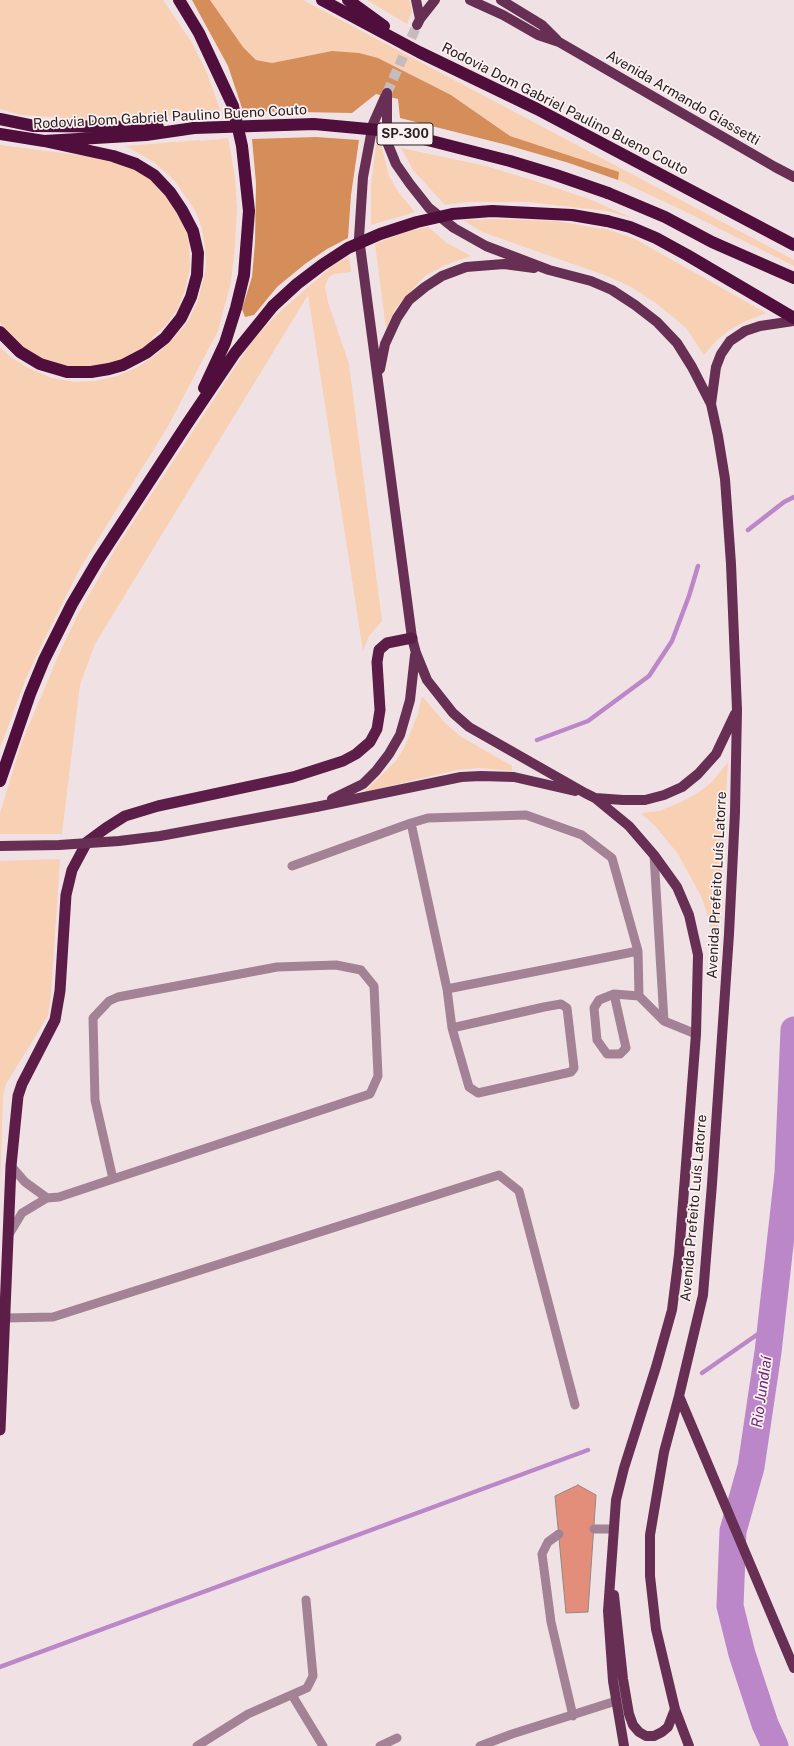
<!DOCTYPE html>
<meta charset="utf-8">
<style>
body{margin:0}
canvas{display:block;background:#f0e2e4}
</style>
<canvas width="794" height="1746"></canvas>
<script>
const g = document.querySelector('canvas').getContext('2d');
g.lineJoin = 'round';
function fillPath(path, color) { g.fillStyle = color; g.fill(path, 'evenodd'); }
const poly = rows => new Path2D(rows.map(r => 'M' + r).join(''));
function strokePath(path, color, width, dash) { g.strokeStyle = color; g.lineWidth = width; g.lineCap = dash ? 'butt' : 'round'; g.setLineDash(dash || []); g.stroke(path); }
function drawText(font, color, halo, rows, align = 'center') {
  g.font = font + ' "Public Sans",sans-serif'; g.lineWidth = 3.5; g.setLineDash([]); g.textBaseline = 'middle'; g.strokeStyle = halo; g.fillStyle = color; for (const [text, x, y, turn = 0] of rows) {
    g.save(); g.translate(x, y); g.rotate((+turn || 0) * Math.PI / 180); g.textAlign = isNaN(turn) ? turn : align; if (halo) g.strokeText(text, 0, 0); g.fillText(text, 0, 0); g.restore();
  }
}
const green = poly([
 [0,0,163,0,192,43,207,73,221,112,94,120,21,115,0,109],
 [210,0,303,0,794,260,794,266,684,211,618,180,618,172,510,136,451,95,378,58,332,51,272,63,256,60,243,47],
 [367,0,409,0,412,11,407,24],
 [228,138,235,177,237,208,235,246,231,282,218,331,167,428,79,570,43,642,26,678,0,748,0,347,9,356,28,368,52,378,74,382,95,381,117,376,136,368,156,355,174,338,188,321,197,303,202,285,206,266,205,247,202,229,196,212,175,181,154,162,126,146,199,140,201,141],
 [376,144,381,144,389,176,399,193,415,212,371,225,371,186],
 [0,145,109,159,129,166,146,175,173,204,184,222,189,243,190,268,185,290,177,310,166,325,152,338,154,341,139,351,120,361,78,369,39,358,21,347,5,331,0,322],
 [401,148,486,166,535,181,589,199,632,218,607,211,527,202,467,202,445,205,413,170],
 [495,219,556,221,610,230,635,239,766,313,744,322,728,331,716,341,704,355,686,328,656,303,631,287,607,276,482,232,463,220],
 [428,227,447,243,471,256,445,265,425,276,395,309,386,329,375,244,408,231],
 [349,256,351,272,334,274,329,277,325,286,328,302,349,364,382,621,369,636,363,651,308,295,95,644,80,685,62,834,0,834,0,813,21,744,60,652,77,616,116,548,251,343,275,316,331,267],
 [422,696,445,723,460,736,512,766,512,771,479,768,457,770,364,792,396,761,404,748,418,714],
 [728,762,716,976,714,942,708,917,702,898,678,854,656,827,641,813,659,811,681,802,698,793,712,782],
 [60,859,51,996,48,1016,6,1084,3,1096,0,1190,0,861]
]);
const forest = poly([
 [192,0,210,0,243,47,256,60,272,63,332,51,359,53,378,58,451,95,510,136,619,172,618,180,569,163,507,145,400,118,398,99,376,94,352,113,243,111,228,66],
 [316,137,359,140,351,195,348,238,327,249,305,264,277,287,254,315,245,317,242,309,252,277,255,243,256,183,252,139]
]);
const stream = poly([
 [748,530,784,502,794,497],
 [537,740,588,721,649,676,672,641,689,596,698,566],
 [702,1373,771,1325],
 [0,1667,588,1450]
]);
const river = poly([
 [775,1746,765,1724,742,1654,730,1606,733,1531,751,1467,768,1352,788,1173,794,1030]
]);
const building = poly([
 [578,1485,596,1495,588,1612,566,1613,555,1496,578,1485]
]);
const primaryTunnel = poly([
 [387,93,417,25]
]);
const service = poly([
 [654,855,664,1021],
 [292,866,411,823],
 [447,989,638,951],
 [614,994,626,1048,620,1054,607,1054,597,1040,594,1008,599,1000,614,994,639,996],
 [452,1028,544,1007,561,1004,567,1008,574,1068,571,1072,478,1093,469,1087,452,1028,447,989,411,823,428,818,526,815,582,835,612,858,638,951,639,996,664,1021,696,1034],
 [11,1166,25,1182,47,1198],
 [8,1236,22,1213,47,1198,59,1197,113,1179,370,1094,378,1076,374,986,361,970,336,965,277,967,118,997,109,1001,93,1018,95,1100,113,1179],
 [6,1318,53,1317,499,1175,519,1191,575,1405],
 [594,1529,614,1529],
 [559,1534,548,1542,542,1554,551,1622,573,1716],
 [292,1695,323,1746],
 [197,1746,248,1714,307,1688,313,1676,306,1600],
 [380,1746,397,1738],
 [480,1746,512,1734,616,1701]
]);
const primary = poly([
 [416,0,420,19],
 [470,0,503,15,538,35,559,42,775,167,794,177],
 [501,0,542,25,557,40],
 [417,25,420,19,435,0],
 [387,93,387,142,396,164,410,184,429,208,454,228,486,246,549,270,591,281,612,290,635,305,657,322,677,343,692,367,711,404,718,436,725,479,731,564,737,710,735,812,729,934,712,1184,703,1295,679,1396,664,1452,650,1535,650,1576,656,1629,675,1709,689,1746],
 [385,97,373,124,363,177,359,238,412,638,416,653,427,680,453,713,469,727,585,793,595,798,623,800,645,800,664,795,682,787,698,774,716,754,735,714],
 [380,369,385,344,397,318,409,300,425,287,442,276,466,267,504,264,534,268],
 [711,404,716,367,721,354,730,341,745,331,760,326,794,321],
 [595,798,629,826,654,855,677,887,689,915,698,955,696,1034,679,1255,672,1310,656,1367,624,1468,616,1500,608,1611,613,1681,624,1746],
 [332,799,363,784,376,771,389,754,400,735,410,700,415,655],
 [316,807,461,777,481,776,514,777,575,791],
 [679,1396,794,1668],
 [614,1595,623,1679,629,1714,633,1725,639,1732,646,1736,654,1736,662,1732,668,1727,675,1709]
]);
const trunk = poly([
 [0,1430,11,1166,18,1096,22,1084,55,1020,60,991,66,895,72,870,87,842,106,828,125,816,158,806,293,777,343,761,356,754,370,742,377,729,380,710,377,662,379,650,387,643,412,638]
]);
const motorway = poly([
 [179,0,199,33,233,106,242,146,249,211,244,275,236,308,225,343,204,388],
 [322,0,419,52,537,109,794,245],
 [348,0,384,26],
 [0,119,34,126,158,127],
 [0,134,44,141,146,135,194,128],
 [608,193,665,217,712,242,794,278],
 [607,221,630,227,656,238,687,255,794,318],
 [0,332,20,352,40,364,67,372,91,372,109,369,123,365,146,353,165,338,181,318,191,297,197,275,198,253,193,231,182,210,170,192,154,175,136,164,113,156,44,141],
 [0,781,30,694,44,660,72,604,98,560,187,424,235,353,273,306]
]);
const primaryBridge = poly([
 [0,846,59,845,119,841,160,836,316,807]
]);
const motorwayBridge = poly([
 [194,128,314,124,379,130,408,135,510,161,556,175,608,193],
 [273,306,297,284,322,265,348,248,380,234,417,222,452,214,492,211,572,215,607,221]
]);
const shields = [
 [405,134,56]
];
const shieldNames = [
 ["SP-300",405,134]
];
const streetNames = [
 ["Avenida Armando Giassetti",683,98,30],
 ["Rodovia Dom Gabriel Paulino Bueno Couto",565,109,27],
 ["Rodovia Dom Gabriel Paulino Bueno Couto",170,117,-3],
 ["Avenida Prefeito Luís Latorre",717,885,-87],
 ["Avenida Prefeito Luís Latorre",694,1208,-85]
];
const waterNames = [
 ["Rio Jundiaí",762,1392,-82]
];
fillPath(green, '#f8d0b4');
fillPath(forest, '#d58e5a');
strokePath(stream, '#bb87c8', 4.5);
strokePath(river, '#bb87c8', 27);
fillPath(building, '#e38d7b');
strokePath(building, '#938785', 1);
strokePath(primaryTunnel, '#c8bbbd', 10, [10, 5]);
strokePath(service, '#a48295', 9);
strokePath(primary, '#672f53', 10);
strokePath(trunk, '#5c1e48', 11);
strokePath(motorway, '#500e3c', 12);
strokePath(primaryBridge, '#672f53', 10);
strokePath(motorwayBridge, '#500e3c', 12);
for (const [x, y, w] of shields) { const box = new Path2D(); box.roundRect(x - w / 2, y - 11, w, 22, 3); g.fillStyle = '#fdf0f1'; g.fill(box); strokePath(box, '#262122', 1); }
drawText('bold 13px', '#262122', null, shieldNames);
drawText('14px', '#262122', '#fdf0f1', streetNames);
drawText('italic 15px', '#682978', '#fdf0f1', waterNames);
</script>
